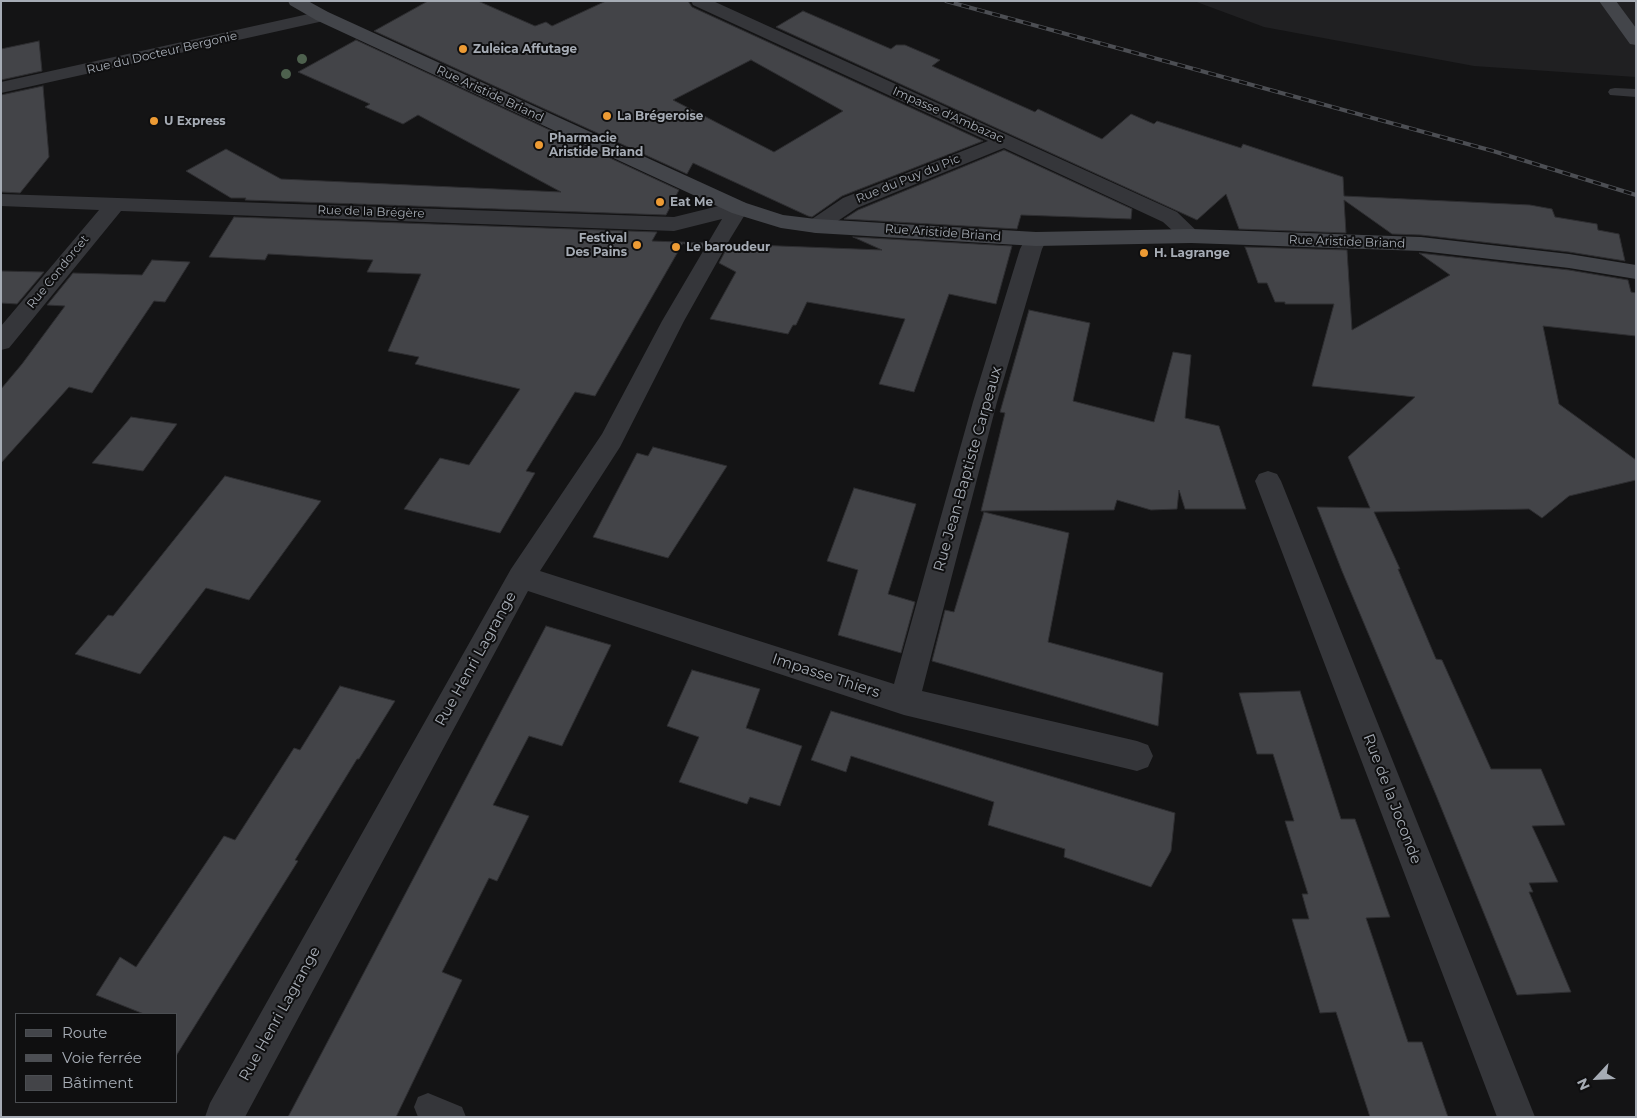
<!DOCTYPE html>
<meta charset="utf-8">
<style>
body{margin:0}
#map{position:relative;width:1637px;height:1118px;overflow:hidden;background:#141415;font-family:Montserrat,sans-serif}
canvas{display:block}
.frame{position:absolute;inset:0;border:2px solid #a6acb5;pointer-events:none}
.legend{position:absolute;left:15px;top:1013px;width:162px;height:90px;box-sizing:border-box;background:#0f0f10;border:1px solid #4b4e52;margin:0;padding:6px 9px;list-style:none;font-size:15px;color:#a6acb5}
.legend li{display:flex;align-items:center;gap:10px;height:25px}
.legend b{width:25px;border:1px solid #4b4e52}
.north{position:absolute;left:1572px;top:1053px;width:50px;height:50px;-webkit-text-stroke:4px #0f0f10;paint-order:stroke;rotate:245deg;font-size:14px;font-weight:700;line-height:20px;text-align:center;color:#a6acb5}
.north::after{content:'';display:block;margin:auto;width:18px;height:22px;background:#a6acb5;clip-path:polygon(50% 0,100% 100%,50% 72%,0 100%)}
</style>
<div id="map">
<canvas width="1637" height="1118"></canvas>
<div class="frame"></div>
<ul class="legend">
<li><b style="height:6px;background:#43454a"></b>Route</li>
<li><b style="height:6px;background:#4c4e53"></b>Voie ferrée</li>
<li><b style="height:14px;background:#434448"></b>Bâtiment</li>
</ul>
<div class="north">N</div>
</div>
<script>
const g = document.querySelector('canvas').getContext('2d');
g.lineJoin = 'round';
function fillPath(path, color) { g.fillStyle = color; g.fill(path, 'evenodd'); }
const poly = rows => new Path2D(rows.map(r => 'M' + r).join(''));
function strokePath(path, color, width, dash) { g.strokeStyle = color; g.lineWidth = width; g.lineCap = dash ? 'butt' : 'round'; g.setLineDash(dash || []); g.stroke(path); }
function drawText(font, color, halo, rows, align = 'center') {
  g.font = font + ' Montserrat,sans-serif'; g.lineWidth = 4; g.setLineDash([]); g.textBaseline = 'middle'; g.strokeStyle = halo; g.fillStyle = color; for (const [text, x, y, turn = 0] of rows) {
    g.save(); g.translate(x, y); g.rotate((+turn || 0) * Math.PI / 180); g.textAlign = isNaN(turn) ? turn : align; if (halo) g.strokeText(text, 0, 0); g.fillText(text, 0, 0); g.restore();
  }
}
const built = poly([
 [1194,1,1636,1,1636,77,1474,66,1264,27]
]);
const building = poly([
 [428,1,478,1,535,26,546,22,552,26,606,1,688,1,692,7,983,141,842,196,812,217,808,216,693,163,687,174,374,31,428,1],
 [751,60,843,111,774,152,673,100,751,60],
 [803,11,891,49,896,45,905,45,940,60,932,66,1035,112,1038,109,1102,139,1131,114,1154,124,1157,121,1241,148,1243,144,1343,177,1344,196,1530,205,1552,209,1555,217,1597,224,1598,230,1619,234,1625,261,1569,252,1421,235,1392,234,1344,200,1346,233,1239,229,1226,194,1197,220,776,27,803,11],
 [356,40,679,190,666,215,245,200,246,198,231,198,186,171,226,149,281,179,561,192,418,115,403,124,365,107,370,104,298,72,356,40],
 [39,41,42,71,1,80,1,49,39,41],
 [43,86,49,157,20,193,1,192,1,95,43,86],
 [1004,150,1132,209,1131,219,1021,215,1017,229,844,219,858,210,1004,150],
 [234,217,657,232,652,241,706,243,700,252,683,243,595,396,575,392,526,471,535,473,500,533,404,509,440,458,469,465,520,389,415,364,419,357,388,351,421,274,367,272,373,260,268,254,265,260,209,257,234,217],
 [853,237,1012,246,996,304,949,294,914,392,879,384,905,319,807,302,796,325,793,325,788,334,710,319,736,272,719,263,729,244,882,250,853,237],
 [1245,247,1347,250,1352,330,1450,275,1419,253,1569,270,1628,280,1631,292,1636,293,1636,336,1543,326,1559,404,1636,460,1636,480,1569,496,1542,518,1529,509,1374,512,1400,569,1398,569,1436,659,1442,660,1491,769,1541,769,1565,825,1532,826,1558,882,1529,883,1533,892,1529,892,1571,992,1517,995,1436,795,1342,571,1317,507,1370,508,1348,457,1415,397,1312,386,1334,304,1285,304,1285,302,1275,302,1267,283,1258,283,1245,247],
 [152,260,190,262,165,302,154,301,92,393,69,387,1,463,1,389,22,364,65,306,47,305,73,273,142,275,152,260],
 [1,271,44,272,17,304,1,303,1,271],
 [1029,310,1090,323,1073,401,1154,422,1173,352,1191,355,1185,418,1219,426,1246,509,1185,509,1179,490,1177,509,1151,510,1117,500,1114,510,981,511,1005,413,1000,412,1029,310],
 [131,417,177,424,143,471,92,463,131,417],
 [653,447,727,466,668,558,593,537,637,453,648,456,653,447],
 [225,476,321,501,249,600,206,588,140,674,75,654,108,615,113,616,225,476],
 [854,488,916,504,888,594,915,602,901,653,838,635,858,570,827,561,854,488],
 [984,512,1069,533,1048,642,1163,673,1158,726,932,661,945,610,954,612,984,512],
 [546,626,611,645,562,746,529,736,493,805,529,816,497,881,489,878,442,972,462,980,396,1117,288,1117,546,626],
 [692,670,760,689,746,728,802,746,780,806,750,797,747,804,679,782,699,737,667,726,692,670],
 [340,686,395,701,359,759,357,759,295,860,298,861,176,1056,176,1014,144,1014,96,995,120,957,136,967,224,836,235,840,294,748,300,750,340,686],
 [1300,691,1341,819,1355,819,1390,917,1366,918,1408,1042,1422,1042,1448,1117,1370,1117,1336,1012,1320,1013,1292,919,1309,919,1302,894,1308,894,1285,821,1294,821,1273,754,1257,754,1239,693,1300,691],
 [831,711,1175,813,1171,851,1151,887,1064,857,1065,849,988,825,994,802,851,756,846,772,811,760,831,711]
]);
const lane = poly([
 [1615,88,1636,89,1636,97,1610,95,1608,92,1610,89,1615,88],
 [428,1093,462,1107,466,1117,418,1117,414,1107,418,1097,428,1093]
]);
const street = poly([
 [691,1,713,1,1177,212,1202,236,1198,241,1191,243,1184,241,1163,222,1004,148,857,208,823,231,816,233,809,231,805,226,809,221,843,198,988,141,693,5,691,1],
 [322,11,328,12,330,16,328,20,1,93,1,82,322,11],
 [1,194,674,217,739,201,746,203,749,208,730,239,684,321,620,447,540,571,894,684,973,402,1020,249,1028,234,1036,232,1044,234,1047,239,1042,249,997,402,922,691,1137,741,1148,745,1153,756,1148,767,1137,771,904,715,528,591,245,1117,205,1117,210,1103,511,569,602,434,662,321,722,219,674,231,121,211,9,348,1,350,1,326,99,210,1,206,1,194],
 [1268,471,1277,474,1281,481,1535,1117,1497,1117,1255,481,1259,474,1268,471]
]);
const secondary = poly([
 [288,1,308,1,328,12,746,203,783,215,816,219,1036,232,1191,229,1421,237,1569,254,1636,265,1636,279,1569,268,1421,251,1191,243,1036,246,816,233,781,228,732,213,316,20,290,5,288,1],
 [1599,1,1616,1,1636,28,1636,45,1630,44,1599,1]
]);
const rail = poly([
 [946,1,1493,151,1636,195]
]);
const trees = [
 [302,59],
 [286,74]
];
const markers = [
 [463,49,5,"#ed9b34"],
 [607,116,5,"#ed9b34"],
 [154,121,5,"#ed9b34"],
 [539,145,5,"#ed9b34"],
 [660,202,5,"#ed9b34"],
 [637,245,5,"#ed9b34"],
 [676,247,5,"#ed9b34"],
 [1144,253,5,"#ed9b34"]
];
const farPoinames = [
 ["Zuleica Affutage",473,49],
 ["La Brégeroise",617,116],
 ["U Express",164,121],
 ["Pharmacie",549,138],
 ["Aristide Briand",549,152],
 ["Eat Me",670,202],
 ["Festival",627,238,"right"],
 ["Des Pains",627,252,"right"],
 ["Le baroudeur",686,247],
 ["H. Lagrange",1154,253]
];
const farStreetnames = [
 ["Rue du Docteur Bergonie",162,53,-13],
 ["Rue Aristide Briand",490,94,25],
 ["Impasse d'Ambazac",948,115,24],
 ["Rue du Puy du Pic",908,179,-22],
 ["Rue de la Brégère",371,212,2],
 ["Rue Aristide Briand",943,233,4],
 ["Rue Aristide Briand",1347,242,2],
 ["Rue Condorcet",58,272,-51]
];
const streetNames = [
 ["Rue Jean-Baptiste Carpeaux",968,469,-74],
 ["Rue Henri Lagrange",476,659,-61],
 ["Impasse Thiers",826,676,18],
 ["Rue de la Joconde",1392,799,69],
 ["Rue Henri Lagrange",280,1014,-61]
];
fillPath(built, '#202022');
fillPath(building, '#434448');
strokePath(building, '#2e2e31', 1);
fillPath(lane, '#35363a');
fillPath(street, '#35363a');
fillPath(secondary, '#43454a');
strokePath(rail, '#4c4e53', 4);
strokePath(rail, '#0f0f10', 2.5, [8]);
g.fillStyle = '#4e614e';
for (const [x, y] of trees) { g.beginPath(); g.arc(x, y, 5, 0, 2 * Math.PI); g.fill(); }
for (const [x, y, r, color] of markers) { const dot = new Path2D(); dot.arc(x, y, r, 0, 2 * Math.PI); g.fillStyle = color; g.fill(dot); strokePath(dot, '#0f0f10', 2); }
drawText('bold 12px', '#a6acb5', '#0f0f10', farPoinames, 'left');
drawText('12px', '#a6acb5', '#0f0f10', farStreetnames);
drawText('15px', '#a6acb5', '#0f0f10', streetNames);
</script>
